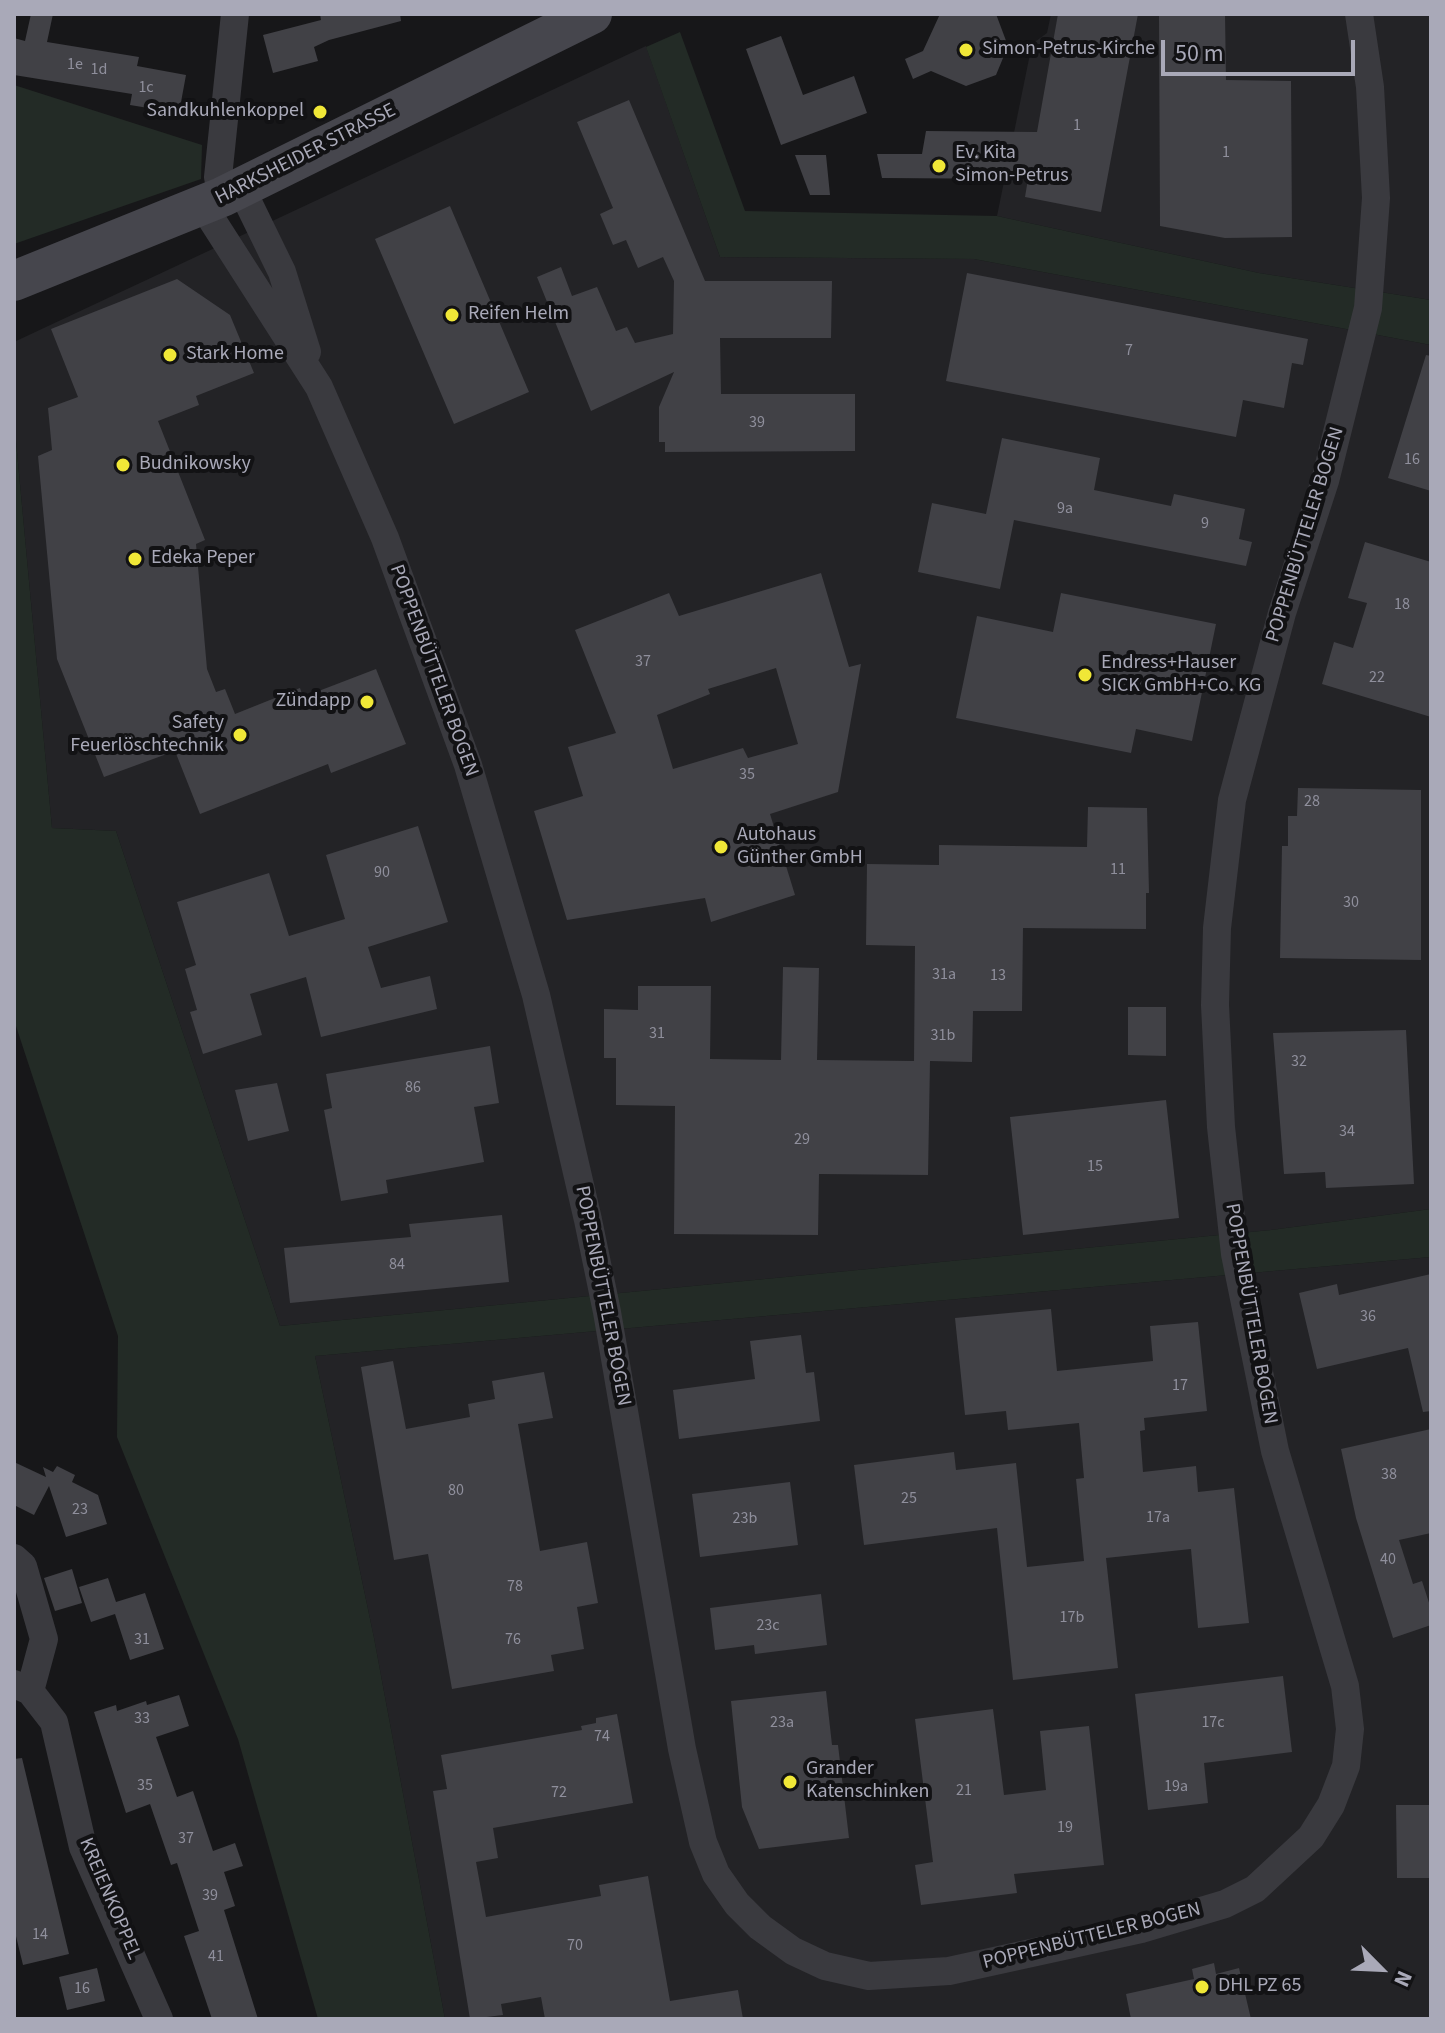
<!DOCTYPE html>
<meta charset="utf-8">
<style>
body{margin:0}
#map{position:relative;width:1445px;height:2033px;overflow:hidden;background:#171719;font-family:"Source Sans 3",sans-serif}
canvas{display:block}
.frame{position:absolute;inset:0;border:16px solid #a9a9b8;pointer-events:none}
.north{position:absolute;left:1341px;top:1929px;width:80px;height:80px;-webkit-text-stroke:6px #121214;paint-order:stroke;rotate:114deg;font-size:22px;font-weight:700;line-height:32px;text-align:center;color:#a9a9b8}
.north::after{content:'';display:block;margin:auto;width:28px;height:36px;background:#a9a9b8;clip-path:polygon(50% 0,100% 100%,50% 72%,0 100%)}
.scale{position:absolute;left:1161px;top:40px;width:194px;height:36px;box-sizing:border-box;border:4px solid #a9a9b8;border-top:0;padding-left:10px;font-size:24px;line-height:28px;white-space:nowrap;color:#a9a9b8;-webkit-text-stroke:6px #121214;paint-order:stroke}
</style>
<div id="map">
<canvas width="1445" height="2033"></canvas>
<div class="frame"></div>
<div class="north">N</div>
<div class="scale">50 m</div>
</div>
<script>
const g = document.querySelector('canvas').getContext('2d');
g.lineJoin = 'round';
function fillPath(path, color) { g.fillStyle = color; g.fill(path, 'evenodd'); }
const poly = rows => new Path2D(rows.map(r => 'M' + r).join(''));
function strokePath(path, color, width, dash) { g.strokeStyle = color; g.lineWidth = width; g.lineCap = dash ? 'butt' : 'round'; g.setLineDash(dash || []); g.stroke(path); }
function drawText(font, color, halo, rows, align = 'center') {
  g.font = font + ' "Source Sans 3",sans-serif'; g.lineWidth = 8; g.setLineDash([]); g.textBaseline = 'middle'; g.strokeStyle = halo; g.fillStyle = color; for (const [text, x, y, turn = 0] of rows) {
    g.save(); g.translate(x, y); g.rotate((+turn || 0) * Math.PI / 180); g.textAlign = isNaN(turn) ? turn : align; if (halo) g.strokeText(text, 0, 0); g.fillText(text, 0, 0); g.restore();
  }
}
const built = poly([
 [1051,14,1431,14,1431,300,1259,273,997,216,1032,44,1047,33],
 [646,46,720,257,974,259,1431,345,1431,1209,1271,1230,280,1326,116,831,52,828,14,420,14,342],
 [1431,1257,1431,2019,445,2019,374,1638,315,1356]
]);
const green = poly([
 [680,32,745,211,997,216,1259,273,1431,300,1431,345,974,259,720,257,646,47],
 [14,85,202,145,201,179,14,244],
 [14,420,52,828,116,831,280,1326,1271,1230,1431,1209,1431,1257,315,1356,374,1638,445,2019,318,2019,238,1739,117,1437,118,1336,14,1020]
]);
const building = poly([
 [31,14,53,14,47,42,139,57,137,66,186,75,179,113,130,105,132,94,14,75,14,38,25,41],
 [320,14,400,14,401,21,329,40,314,47,318,61,273,73,263,35,321,20],
 [940,14,996,14,1008,46,996,75,966,86,931,71,913,79,905,59,923,51],
 [1058,14,1138,14,1101,212,1025,197,1028,179,882,178,877,154,922,154,926,131,1037,132],
 [1159,14,1225,14,1226,80,1291,81,1292,237,1225,238,1160,226],
 [781,36,803,95,854,76,867,113,781,145,746,49],
 [629,100,705,281,832,281,831,338,720,338,721,394,855,394,855,451,665,452,665,442,659,442,659,407,674,372,591,411,537,277,561,267,572,296,597,287,616,331,627,327,635,343,673,334,674,281,663,257,638,268,626,240,613,245,600,214,613,208,577,122],
 [795,155,826,155,830,195,810,195],
 [450,206,529,392,454,424,375,239],
 [967,273,1308,339,1303,365,1292,363,1284,408,1243,400,1236,437,946,381],
 [177,279,230,315,254,373,196,396,199,405,158,421,205,540,196,544,207,669,216,692,225,689,235,714,300,688,303,697,376,669,406,744,331,773,328,764,200,814,175,751,104,777,57,659,38,456,52,450,48,408,78,397,51,329],
 [1426,355,1431,356,1431,491,1388,478],
 [1002,438,1100,458,1094,490,1171,506,1174,494,1245,509,1239,539,1252,542,1246,566,1014,520,1000,589,918,572,932,503,986,514],
 [1365,542,1431,562,1431,717,1322,684,1334,642,1353,648,1367,603,1348,598],
 [821,573,849,667,861,664,838,792,770,814,795,895,711,922,705,898,567,920,534,811,583,796,568,747,616,733,575,630,669,593,679,616],
 [776,668,798,744,748,758,743,748,673,769,657,715,710,694,708,689],
 [1061,593,1216,624,1192,741,1136,729,1131,753,956,718,977,616,1053,632],
 [1298,788,1421,790,1421,960,1280,958,1282,846,1288,846,1288,816,1297,816],
 [1088,807,1147,808,1149,893,1146,893,1146,929,1023,928,1022,1011,973,1011,972,1062,930,1061,928,1175,819,1174,818,1235,674,1234,675,1106,616,1105,616,1058,604,1058,604,1009,638,1010,638,986,711,986,710,1059,781,1060,783,967,819,968,817,1060,914,1061,915,946,866,945,867,864,939,865,939,845,1087,847],
 [418,826,448,922,368,947,381,988,430,976,437,1009,321,1037,306,977,250,994,262,1035,203,1054,190,1012,197,1010,185,969,196,965,177,902,269,873,289,936,325,925,345,919,326,855],
 [1128,1007,1166,1007,1166,1056,1128,1055],
 [1406,1030,1414,1184,1326,1188,1325,1172,1284,1174,1273,1033],
 [490,1046,499,1103,474,1107,484,1162,386,1180,388,1193,341,1201,324,1110,332,1108,326,1074],
 [277,1083,289,1131,248,1141,235,1090],
 [1166,1100,1179,1218,1023,1235,1010,1117],
 [502,1215,509,1282,290,1303,284,1248,411,1237,409,1224],
 [1431,1274,1431,1411,1423,1412,1408,1348,1317,1369,1299,1293,1337,1284,1339,1295],
 [1051,1309,1057,1371,1153,1361,1150,1326,1198,1322,1207,1411,1144,1418,1145,1430,1140,1431,1143,1472,1196,1466,1198,1492,1234,1488,1249,1623,1198,1628,1191,1549,1106,1558,1118,1668,1013,1680,997,1528,864,1545,854,1465,954,1452,956,1470,1016,1463,1027,1567,1084,1561,1076,1479,1084,1478,1079,1423,1008,1430,1006,1411,965,1415,955,1318],
 [801,1335,806,1373,814,1372,820,1421,679,1439,673,1390,755,1379,750,1341],
 [393,1361,406,1429,470,1417,468,1404,495,1399,492,1381,544,1372,553,1418,518,1424,540,1551,587,1542,598,1603,577,1607,584,1649,551,1655,554,1671,452,1689,428,1554,394,1560,361,1367],
 [1431,1429,1431,1533,1399,1540,1413,1584,1422,1581,1431,1609,1431,1625,1393,1638,1356,1518,1341,1449],
 [14,1462,46,1477,43,1467,53,1472,57,1466,75,1475,72,1482,98,1495,107,1524,66,1537,49,1486,34,1515,14,1505],
 [790,1482,798,1545,700,1557,692,1494],
 [72,1569,82,1603,55,1611,44,1578],
 [108,1578,116,1602,145,1593,164,1649,130,1660,115,1614,91,1622,79,1587],
 [821,1594,827,1645,755,1654,754,1645,715,1650,710,1608],
 [1283,1676,1292,1752,1204,1763,1208,1803,1148,1810,1135,1694],
 [826,1691,832,1745,838,1745,849,1838,759,1849,742,1807,731,1701],
 [179,1695,189,1726,156,1737,177,1797,193,1791,213,1851,235,1843,243,1866,224,1872,235,1906,224,1910,258,2019,212,2019,184,1936,199,1931,177,1863,171,1865,150,1804,126,1813,94,1712,116,1705,117,1711,146,1701,147,1705],
 [993,1709,1004,1795,1046,1790,1040,1731,1089,1726,1104,1865,1014,1874,1017,1893,921,1905,915,1865,933,1862,915,1719],
 [617,1714,633,1803,493,1828,498,1858,476,1862,486,1917,601,1896,599,1885,648,1876,670,2001,738,1990,743,2019,545,2019,541,1997,501,2004,503,2015,470,2019,433,1791,447,1789,441,1755,582,1730,581,1726,596,1723,596,1718],
 [22,1758,69,1954,23,1965,14,1928,14,1759],
 [1396,1805,1431,1805,1431,1878,1397,1878],
 [1214,1963,1216,1974,1239,1968,1251,2019,1131,2019,1126,1994,1194,1979,1192,1969],
 [97,1968,105,2001,67,2010,59,1977]
]);
const street = poly([
 [241,188,282,272,307,352],
 [222,197,218,177,235,14],
 [203,206,319,387,385,538,468,765,536,995,588,1220,607,1312,682,1749,703,1842,716,1874,737,1904,760,1927,793,1951,825,1966,869,1976,949,1971,1141,1929,1225,1904,1255,1889,1311,1837,1331,1805,1346,1766,1350,1729,1345,1686,1275,1451,1235,1254,1221,1127,1215,1005,1217,928,1232,800,1282,613,1325,481,1368,308,1376,198,1370,87,1359,14],
 [14,1558,23,1566,44,1639,30,1691],
 [14,1684,30,1691,54,1722,83,1847,159,2019]
]);
const secondary = poly([
 [14,281,222,197,592,14]
]);
const markers = [
 [966,50,8,"#f0e737"],
 [320,112,8,"#f0e737"],
 [939,166,8,"#f0e737"],
 [452,315,8,"#f0e737"],
 [170,355,8,"#f0e737"],
 [123,465,8,"#f0e737"],
 [135,559,8,"#f0e737"],
 [1085,675,8,"#f0e737"],
 [367,702,8,"#f0e737"],
 [240,735,8,"#f0e737"],
 [721,847,8,"#f0e737"],
 [790,1782,8,"#f0e737"],
 [1202,1987,8,"#f0e737"]
];
const numberNames = [
 ["1e",75,65],
 ["1d",99,70],
 ["1c",146,88],
 ["1",1077,126],
 ["1",1226,153],
 ["7",1129,351],
 ["39",757,423],
 ["16",1412,460],
 ["9a",1065,509],
 ["9",1205,524],
 ["18",1402,605],
 ["37",643,662],
 ["22",1377,678],
 ["35",747,775],
 ["28",1312,802],
 ["11",1118,870],
 ["90",382,873],
 ["30",1351,903],
 ["31a",944,975],
 ["13",998,976],
 ["31",657,1034],
 ["31b",943,1036],
 ["32",1299,1062],
 ["86",413,1088],
 ["34",1347,1132],
 ["29",802,1140],
 ["15",1095,1167],
 ["84",397,1265],
 ["36",1368,1317],
 ["17",1180,1386],
 ["38",1389,1475],
 ["80",456,1491],
 ["25",909,1499],
 ["23",80,1510],
 ["17a",1158,1518],
 ["23b",745,1519],
 ["40",1388,1560],
 ["78",515,1587],
 ["17b",1072,1618],
 ["23c",768,1626],
 ["31",142,1640],
 ["76",513,1640],
 ["33",142,1719],
 ["23a",782,1723],
 ["17c",1213,1723],
 ["74",602,1737],
 ["35",145,1786],
 ["19a",1176,1787],
 ["21",964,1791],
 ["72",559,1793],
 ["19",1065,1828],
 ["37",186,1839],
 ["39",210,1896],
 ["14",40,1935],
 ["70",575,1946],
 ["41",216,1957],
 ["16",82,1989]
];
const poiNames = [
 ["Simon-Petrus-Kirche",982,50],
 ["Sandkuhlenkoppel",304,112,"right"],
 ["Ev. Kita",955,154],
 ["Simon-Petrus",955,177],
 ["Reifen Helm",468,315],
 ["Stark Home",186,355],
 ["Budnikowsky",139,465],
 ["Edeka Peper",151,559],
 ["Endress+Hauser",1101,664],
 ["SICK GmbH+Co. KG",1101,687],
 ["Zündapp",351,702,"right"],
 ["Safety",224,724,"right"],
 ["Feuerlöschtechnik",224,747,"right"],
 ["Autohaus",737,836],
 ["Günther GmbH",737,859],
 ["Grander",806,1770],
 ["Katenschinken",806,1793],
 ["DHL PZ 65",1218,1987]
];
const streetNames = [
 ["HARKSHEIDER STRASSE",306,155,-27],
 ["POPPENBÜTTELER BOGEN",1306,535,-73],
 ["POPPENBÜTTELER BOGEN",433,671,70],
 ["POPPENBÜTTELER BOGEN",602,1296,79],
 ["POPPENBÜTTELER BOGEN",1250,1314,80],
 ["KREIENKOPPEL",109,1899,67],
 ["POPPENBÜTTELER BOGEN",1092,1937,-14]
];
fillPath(built, '#232326');
fillPath(green, '#232b26');
fillPath(building, '#414146');
strokePath(street, '#3a3a3f', 28);
strokePath(secondary, '#46464d', 40);
for (const [x, y, r, color] of markers) { const dot = new Path2D(); dot.arc(x, y, r, 0, 2 * Math.PI); g.fillStyle = color; g.fill(dot); strokePath(dot, '#121214', 3); }
drawText('16px', '#8f8f9c', null, numberNames);
drawText('20px', '#a9a9b8', '#121214', poiNames, 'left');
drawText('20px', '#a9a9b8', '#121214', streetNames);
</script>
